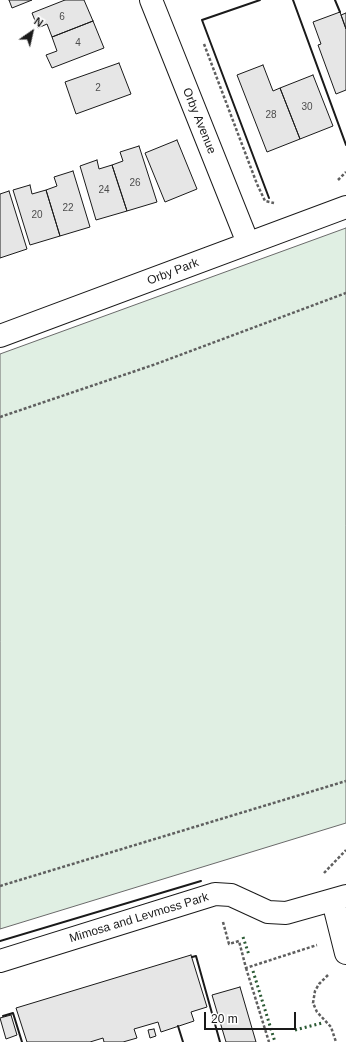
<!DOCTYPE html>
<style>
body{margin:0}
#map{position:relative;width:346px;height:1042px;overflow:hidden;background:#fff;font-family:Helvetica,sans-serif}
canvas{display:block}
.north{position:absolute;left:12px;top:12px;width:40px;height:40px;-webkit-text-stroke:3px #fff;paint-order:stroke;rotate:34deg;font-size:11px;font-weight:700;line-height:16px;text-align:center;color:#1a1a1a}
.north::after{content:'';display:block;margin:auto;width:14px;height:18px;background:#1a1a1a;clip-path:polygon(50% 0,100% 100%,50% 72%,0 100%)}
.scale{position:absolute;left:204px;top:1012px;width:92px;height:18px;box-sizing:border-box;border:2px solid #1a1a1a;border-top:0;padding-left:5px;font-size:12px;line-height:14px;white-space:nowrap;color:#1a1a1a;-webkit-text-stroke:3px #fff;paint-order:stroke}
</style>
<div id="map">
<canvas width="346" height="1042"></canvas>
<div class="north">N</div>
<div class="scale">20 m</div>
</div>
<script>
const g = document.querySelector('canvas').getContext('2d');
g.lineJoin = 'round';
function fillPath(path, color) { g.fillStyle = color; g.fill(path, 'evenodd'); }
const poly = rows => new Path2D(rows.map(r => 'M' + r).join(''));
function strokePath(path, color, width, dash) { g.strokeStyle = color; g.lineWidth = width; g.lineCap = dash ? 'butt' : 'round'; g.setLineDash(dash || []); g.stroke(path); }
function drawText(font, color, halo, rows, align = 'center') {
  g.font = font + ' Helvetica,sans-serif'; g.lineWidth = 3; g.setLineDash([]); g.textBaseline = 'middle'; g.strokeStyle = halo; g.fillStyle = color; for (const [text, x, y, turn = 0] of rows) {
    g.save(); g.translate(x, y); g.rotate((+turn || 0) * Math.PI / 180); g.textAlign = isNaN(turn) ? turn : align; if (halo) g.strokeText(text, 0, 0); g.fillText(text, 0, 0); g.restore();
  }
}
const green = poly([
 [346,228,346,823,0,929,0,354,346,228]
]);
const building = poly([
 [9,0,32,0,12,8,9,0],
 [65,0,84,0,93,21,52,37,47,24,38,28,32,13,65,0],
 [340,12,346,29,346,90,336,94,318,45,321,44,313,22,340,12],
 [346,13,346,29,341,15,346,13],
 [93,21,104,48,52,68,46,55,57,51,52,37,93,21],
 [119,63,131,94,76,114,65,82,119,63],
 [263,65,273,91,280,88,300,139,267,152,237,75,263,65],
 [313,75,333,126,300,139,280,88,313,75],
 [177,140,197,189,165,202,145,153,177,140],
 [139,146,157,202,127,211,112,165,123,161,120,152,139,146],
 [97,160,99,169,112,165,127,211,96,220,80,166,97,160],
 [73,171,90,227,60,236,46,190,57,186,54,177,73,171],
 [30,185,32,194,46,190,60,236,30,245,13,190,30,185],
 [9,191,27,249,0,258,0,194,9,191],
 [191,955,207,1007,191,1012,194,1021,161,1032,158,1022,134,1029,137,1038,123,1042,104,1042,103,1038,90,1042,27,1042,16,1008,191,955],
 [240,987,256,1042,226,1042,212,995,240,987],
 [11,1015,17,1035,6,1039,0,1018,11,1015],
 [154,1029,156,1036,150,1038,148,1030,154,1029]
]);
const path = poly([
 [204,44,257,184,265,201,274,203],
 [338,180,346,172],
 [0,417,156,364,346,293],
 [324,873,346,850],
 [0,886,346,781],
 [223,922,229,944,239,941,246,968,317,945],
 [246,968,269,1042],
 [328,975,319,984,315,991,313,1003,317,1012,331,1027,336,1042]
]);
const minor = poly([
 [151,0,248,243],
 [0,336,346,207],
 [333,901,346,953],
 [0,961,215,894,231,895,268,912,286,913,346,896]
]);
const hedge = poly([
 [243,937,249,955],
 [253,971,275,1042],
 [295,1030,322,1023]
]);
const wall = poly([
 [260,0,202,20,269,198],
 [293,0,346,145],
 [335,0,340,12],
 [0,941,201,881],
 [192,957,196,956,220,1042],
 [3,1016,13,1013,22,1042],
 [178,1026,183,1042]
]);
const numberNames = [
 ["6",62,17],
 ["4",78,43],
 ["2",98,88],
 ["30",307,107],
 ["28",271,115],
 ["26",135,183],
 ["24",104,190],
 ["22",68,208],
 ["20",37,215]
];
const streetNames = [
 ["Orby Avenue",199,121,68],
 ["Orby Park",173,272,-21],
 ["Mimosa and Levmoss Park",139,918,-17]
];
fillPath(green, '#e0efe3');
strokePath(green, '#6a6a6a', 1);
fillPath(building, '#e6e6e6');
strokePath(building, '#1a1a1a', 1);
strokePath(minor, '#1a1a1a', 24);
strokePath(path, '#5f5f5f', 2.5, [3, 2]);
strokePath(minor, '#fff', 22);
strokePath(hedge, '#2b5a34', 3, [2, 3]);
strokePath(wall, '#1a1a1a', 2);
drawText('10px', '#4d4d4d', null, numberNames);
drawText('12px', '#1a1a1a', '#fff', streetNames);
</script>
